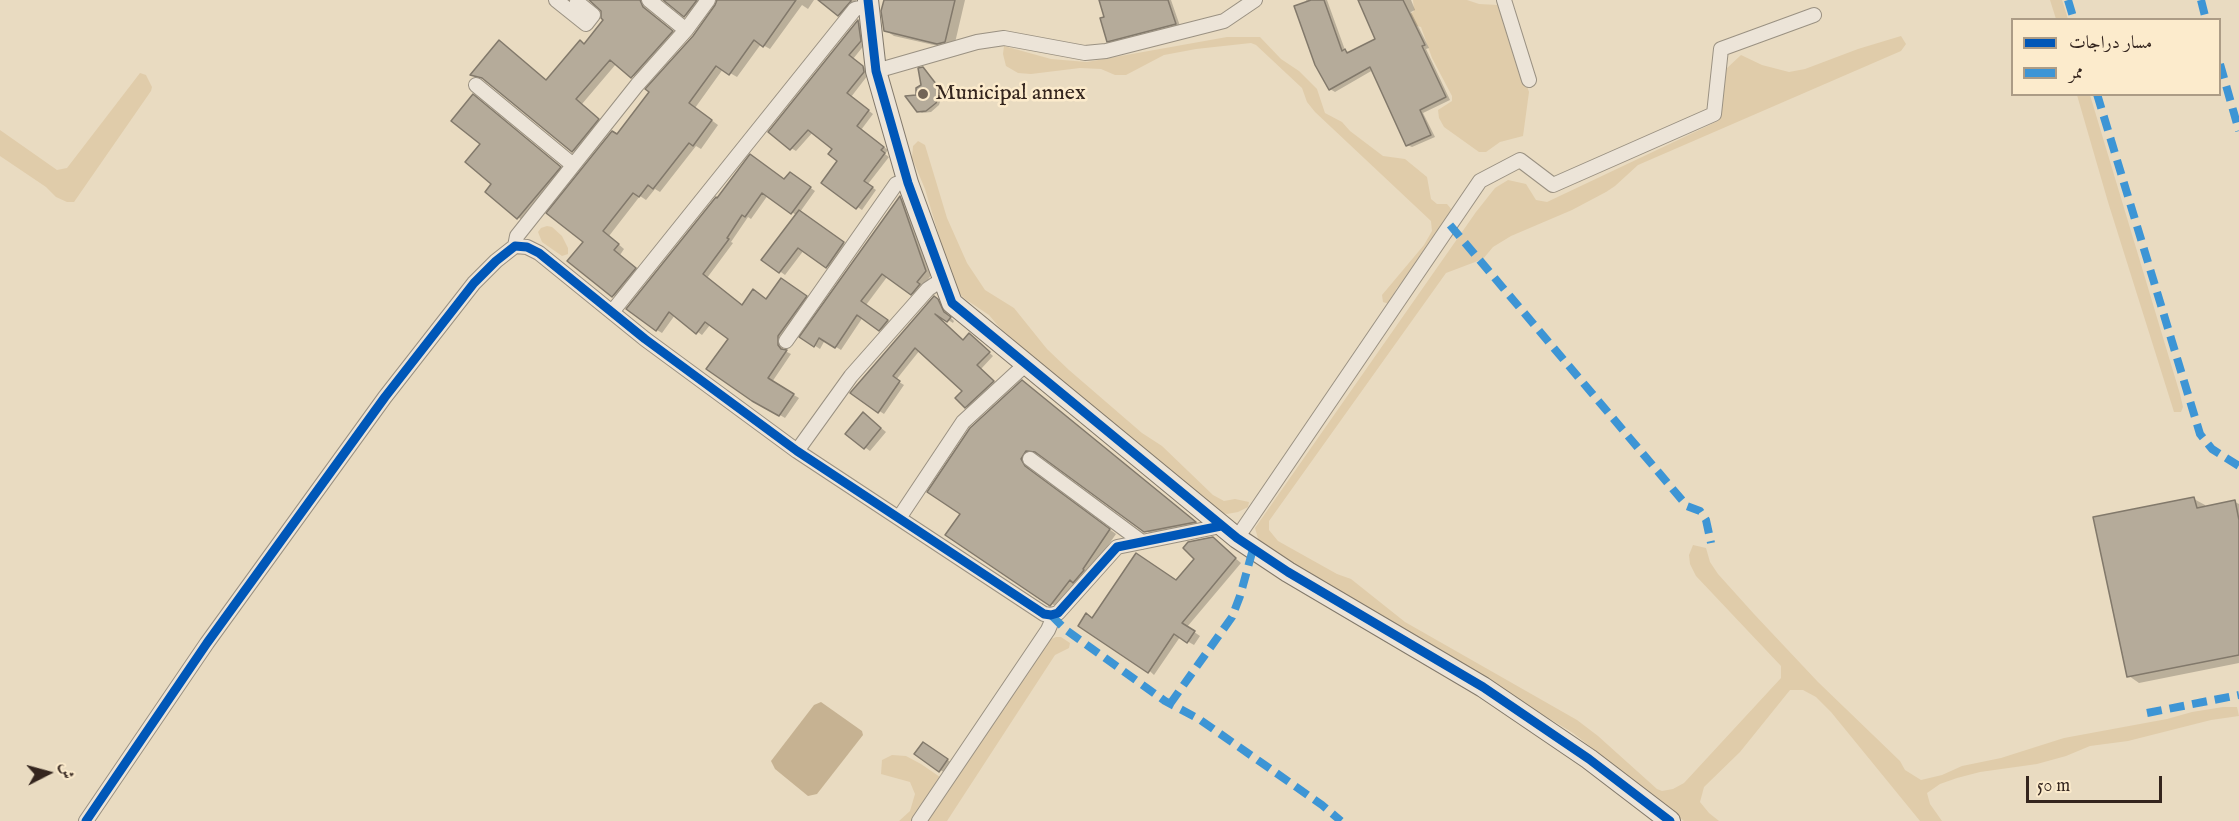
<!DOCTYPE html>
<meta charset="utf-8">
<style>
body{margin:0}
#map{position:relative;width:2239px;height:821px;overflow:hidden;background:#e9dbc1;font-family:"IM FELL English",Amiri,serif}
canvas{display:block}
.legend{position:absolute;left:2011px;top:18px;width:210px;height:78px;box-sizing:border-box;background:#fcebcc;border:2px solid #ac9c86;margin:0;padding:8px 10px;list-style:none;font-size:18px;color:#34251e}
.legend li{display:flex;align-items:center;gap:12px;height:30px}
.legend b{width:30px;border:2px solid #ac9c86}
.north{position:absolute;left:18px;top:743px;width:60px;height:60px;-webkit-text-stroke:4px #fcebcc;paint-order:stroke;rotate:84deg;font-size:16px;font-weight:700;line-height:24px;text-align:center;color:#34251e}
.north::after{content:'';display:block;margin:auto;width:21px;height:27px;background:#34251e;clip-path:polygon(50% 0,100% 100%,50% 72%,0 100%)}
.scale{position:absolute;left:2026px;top:776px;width:136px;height:27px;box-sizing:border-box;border:3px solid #34251e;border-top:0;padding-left:8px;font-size:18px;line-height:21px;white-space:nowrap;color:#34251e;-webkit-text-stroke:4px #fcebcc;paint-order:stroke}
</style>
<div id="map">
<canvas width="2239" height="821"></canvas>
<ul class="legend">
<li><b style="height:8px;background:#0057b8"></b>مسار دراجات</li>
<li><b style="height:8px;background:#3d95d5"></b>ممر</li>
</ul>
<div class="north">ش</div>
<div class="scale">50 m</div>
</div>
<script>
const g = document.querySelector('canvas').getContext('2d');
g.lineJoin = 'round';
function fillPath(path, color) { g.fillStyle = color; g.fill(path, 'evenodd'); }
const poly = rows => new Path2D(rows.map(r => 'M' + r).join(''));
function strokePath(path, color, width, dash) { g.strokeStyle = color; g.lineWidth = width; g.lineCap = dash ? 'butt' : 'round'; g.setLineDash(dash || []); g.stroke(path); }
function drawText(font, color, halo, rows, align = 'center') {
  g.font = font + ' "IM FELL English",serif'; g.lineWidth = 5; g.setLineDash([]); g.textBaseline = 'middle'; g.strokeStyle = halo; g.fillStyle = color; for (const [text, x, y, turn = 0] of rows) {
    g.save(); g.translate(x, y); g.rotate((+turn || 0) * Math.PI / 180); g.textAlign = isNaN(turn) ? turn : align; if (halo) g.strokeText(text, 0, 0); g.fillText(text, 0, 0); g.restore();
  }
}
const green = poly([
 [1413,0,1467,0,1479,4,1498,5,1501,11,1529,92,1523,136,1500,142,1486,152,1479,152,1444,127,1439,118,1438,110,1452,101,1452,96,1432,58,1421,27,1409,24,1408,16,1414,11],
 [2050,0,2062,0,2068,19,2056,19],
 [1901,36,1906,44,1901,51,1638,165,1615,186,1606,192,1572,210,1511,236,1493,247,1483,259,1446,273,1269,521,1269,530,1278,541,1337,574,1351,579,1405,622,1577,720,1598,736,1657,789,1662,791,1673,789,1684,783,1781,678,1781,666,1696,576,1690,564,1689,555,1693,545,1706,548,1710,562,1718,574,1754,614,1818,682,1900,761,1905,770,1921,780,1942,775,1962,766,2001,758,2064,738,2167,719,2192,712,2223,707,2237,707,2239,716,2211,720,2128,741,2090,746,2066,756,2037,764,1980,772,1957,778,1940,784,1927,793,1930,804,1942,821,1920,821,1831,712,1816,697,1803,690,1790,690,1740,752,1704,787,1700,802,1709,813,1719,821,1684,821,1573,733,1259,542,1255,528,1476,212,1495,188,1508,180,1526,184,1536,200,1547,202,1718,121,1726,69,1741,55,1762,65,1789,72,1805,69,1858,49],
 [1227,37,1260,37,1281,59,1299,71,1317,89,1325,113,1342,122,1350,131,1383,156,1405,159,1427,177,1431,199,1437,204,1447,204,1452,210,1449,218,1410,276,1397,288,1389,304,1383,302,1382,295,1424,245,1432,231,1431,221,1315,112,1307,102,1302,88,1256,45,1251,43,1196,49,1164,55,1126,75,1115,75,1101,69,1080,68,1031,74,1018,73,1006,66,1003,54,1004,46,1051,59,1087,62],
 [140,73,146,75,152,87,151,91,74,202,67,202,56,197,46,187,0,156,0,130,57,170,67,168],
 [2077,95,2090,95,2180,394,2183,407,2181,412,2174,412,2108,202],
 [918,141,925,145,947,218,967,263,985,290,1014,308,1047,349,1069,370,1142,433,1162,446,1213,495,1224,501,1235,499,1249,502,1248,507,1238,512,1227,514,1213,511,1083,400,1000,328,989,315,965,299,955,290,925,189,912,158,913,146],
 [547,226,552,227,562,236,568,248,568,254,562,256,542,242,538,232,541,228],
 [1056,637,1061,637,1070,643,1069,648,1055,655,947,821,928,821,1049,640],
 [892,755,906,756,921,764,940,777,912,821,899,821,910,811,915,794,910,782,881,774,882,760]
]);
const water = poly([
 [821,702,862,731,863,735,817,794,808,796,775,769,771,761,814,705]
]);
const shadow = poly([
 [594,0,637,0,679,36,639,80,616,64,582,104,604,123,579,155,487,80,472,75,500,42,547,81,581,42,585,45,605,20,603,11],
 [666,0,707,0,692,20],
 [718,0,814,0,808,9,802,5,770,49,761,44,737,77,723,69,695,108,718,125,701,149,696,146,660,192,655,189,646,200,640,196,609,236,624,249,620,255,642,272,620,300,569,261,585,241,618,135,694,37],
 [821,0,856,0,858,5,845,19],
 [902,0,965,0,954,47,947,48,894,36,885,30],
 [1100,0,1171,0,1180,26,1113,44,1108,41,1106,18],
 [1306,0,1327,0,1345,50,1350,53,1377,40,1359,0,1411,0,1415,10,1411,12,1429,48,1426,49,1450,100,1423,113,1435,137,1412,147,1407,145,1373,70,1335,92,1330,89],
 [858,22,862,24,865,44,853,59,868,70,868,75,851,97,873,114,861,130,888,150,885,154,889,157,868,184,876,190,862,210,823,183,839,161,834,148,813,132,796,151,791,148],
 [923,69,943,92,939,105,931,112,922,113,918,111,918,97,922,86],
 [478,99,565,170,523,221,487,192,493,184,482,144],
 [795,177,815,191,800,212,848,246,832,269,804,250,785,275,763,259,796,215,768,195,751,219,748,217,731,242,733,243,707,278,743,306,767,300,787,282,811,300,783,340,783,350,791,354,772,382,799,398,785,418,753,399,730,338,710,325,702,335,675,315,662,333,657,330,716,199],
 [900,198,906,201,931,275,917,297,887,277,866,305,893,324,886,333,863,317,841,350,825,340,820,349,802,337],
 [934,298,939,300,949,316,954,321,953,323,937,313,936,314,964,341,970,335,993,356,981,369,998,385,971,409,966,407,965,391,920,350,896,380,904,385,884,414,852,393],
 [1029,386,1201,526,1152,535,1042,455,1033,454,1027,463,1031,472,1116,534,1088,574,1058,608,948,534,962,513],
 [868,417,886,432,870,451,847,434],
 [2194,499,2205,505,2206,508,2235,502,2239,504,2239,663,2139,683,2129,676],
 [1212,538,1241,563,1187,627,1200,636,1194,645,1180,637,1154,675,1093,619,1176,582],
 [929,747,952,763,945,773,916,754]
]);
const building = poly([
 [589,0,640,0,643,7,673,31,631,78,610,60,576,99,599,119,572,152,482,78,470,75,499,40,546,80,580,40,584,44,603,20,601,18,601,11,589,0],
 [663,0,697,0,684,17,663,0],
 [717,0,796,0,763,47,754,40,729,75,716,66,689,103,712,120,693,146,689,143,653,189,648,185,639,197,633,193,603,231,619,244,614,250,636,268,612,297,567,261,583,242,546,213,612,131,617,134,649,92,645,89,693,36,715,5,717,0],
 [818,0,851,0,851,1,838,16,818,0],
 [884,0,955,0,945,42,937,44,884,31,881,11,884,0],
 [1099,0,1168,0,1176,24,1107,42,1100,18,1104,17,1099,0],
 [1311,0,1324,0,1342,51,1345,49,1347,53,1375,39,1358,0,1403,0,1425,45,1422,46,1446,97,1420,110,1431,135,1406,146,1370,67,1329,90,1315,65,1294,6,1311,0],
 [858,20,861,41,849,55,863,66,864,72,847,93,869,110,857,126,884,147,881,150,885,153,864,181,873,187,856,209,821,183,837,161,828,154,832,149,808,130,790,150,768,132,858,20],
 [923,67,940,89,940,92,936,103,926,111,917,112,905,96,916,95,916,88,921,85,918,68,923,67],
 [473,94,561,167,517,219,485,192,491,184,465,162,480,144,451,121,473,94],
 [750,154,784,179,790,172,811,187,791,214,762,193,745,217,742,215,727,238,729,239,703,274,742,305,753,289,766,299,781,278,807,296,778,336,778,345,781,349,787,350,768,378,794,394,779,416,752,401,706,369,728,339,705,322,696,334,669,312,656,331,626,309,716,197,717,198,750,154],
 [900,196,926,271,917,282,920,284,911,295,882,274,861,301,888,320,879,331,857,315,835,348,819,338,814,347,799,337,900,196],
 [799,210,844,242,826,268,798,248,779,273,761,260,799,210],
 [934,296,938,299,944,312,951,317,947,322,935,314,963,340,969,333,990,352,977,365,994,381,965,408,955,398,962,391,915,348,893,376,900,381,878,413,850,393,934,296],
 [1022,380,1196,522,1144,532,1035,452,1026,451,1021,459,1025,466,1110,529,1083,569,1084,570,1073,583,1070,580,1050,606,945,535,960,514,927,492,970,428,1022,380],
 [863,412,881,428,864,449,845,434,863,412],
 [2194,497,2197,508,2235,500,2239,520,2239,655,2127,677,2093,517,2194,497],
 [1213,537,1236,558,1182,623,1195,631,1187,643,1174,634,1148,673,1078,626,1086,613,1092,618,1136,553,1176,580,1194,559,1183,548,1188,542,1213,537],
 [923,742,948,759,939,772,914,754,923,742]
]);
const street = poly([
 [556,0,586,24,593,15,577,2,578,0],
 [649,0,686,30],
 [1504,0,1529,80],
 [876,71,977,42,1004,38,1085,53,1106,51,1224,21,1255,0],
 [476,85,573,165],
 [515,246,517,236,637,85,686,30,708,0],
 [612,312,855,9,869,6],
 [786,341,896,184,907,180],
 [797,451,851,376,928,289,943,279],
 [1030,459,1142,542],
 [899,518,963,422,1026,364],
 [1237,538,1480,181,1520,160,1553,185,1714,114,1721,49,1814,15],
 [86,821,207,643,385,397,474,283,496,261,515,246,527,247,539,253,645,339,797,451,1044,614,1051,615,1058,613,1117,547,1221,526],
 [919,821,1048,630,1051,623,1051,615]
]);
const secondary = poly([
 [868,0,876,71,908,183,952,303,1237,538,1288,572,1483,687,1589,759,1670,821]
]);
const quiet = poly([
 [2068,0,2074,20],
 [2201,0,2206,20],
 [2220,64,2239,131],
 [2097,94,2200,434,2212,449,2239,466],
 [1450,225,1687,506,1700,511,1706,520,1711,543],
 [1051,615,1066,630,1165,701,1199,719,1322,805,1341,821],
 [1170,704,1232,617,1240,596,1253,549],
 [2147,713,2239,695]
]);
const cycleway = poly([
 [868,0,876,71,908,183,952,303,1237,538,1288,572,1483,687,1589,759,1670,821],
 [86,821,207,643,385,397,474,283,496,261,515,246,527,247,539,253,645,339,797,451,1044,614,1051,615,1058,613,1117,547,1221,526]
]);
const markers = [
 [923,94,6,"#736557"]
];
const poiNames = [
 ["Municipal annex",935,94]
];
fillPath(green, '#e0ccaa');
fillPath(water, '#c6b292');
fillPath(shadow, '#0003');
fillPath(building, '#b5ab9a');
strokePath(building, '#82796b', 1.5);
strokePath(street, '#9a9182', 16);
strokePath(secondary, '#82796b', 22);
strokePath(street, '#ece4d8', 14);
strokePath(secondary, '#ece4d8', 20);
strokePath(quiet, '#3d95d5', 8, [15, 8]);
strokePath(cycleway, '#0057b8', 9);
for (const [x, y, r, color] of markers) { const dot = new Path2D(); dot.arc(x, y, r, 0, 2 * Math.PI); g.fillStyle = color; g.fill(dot); strokePath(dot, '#fcebcc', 2); }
drawText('22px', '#34251e', '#fcebcc', poiNames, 'left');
</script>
